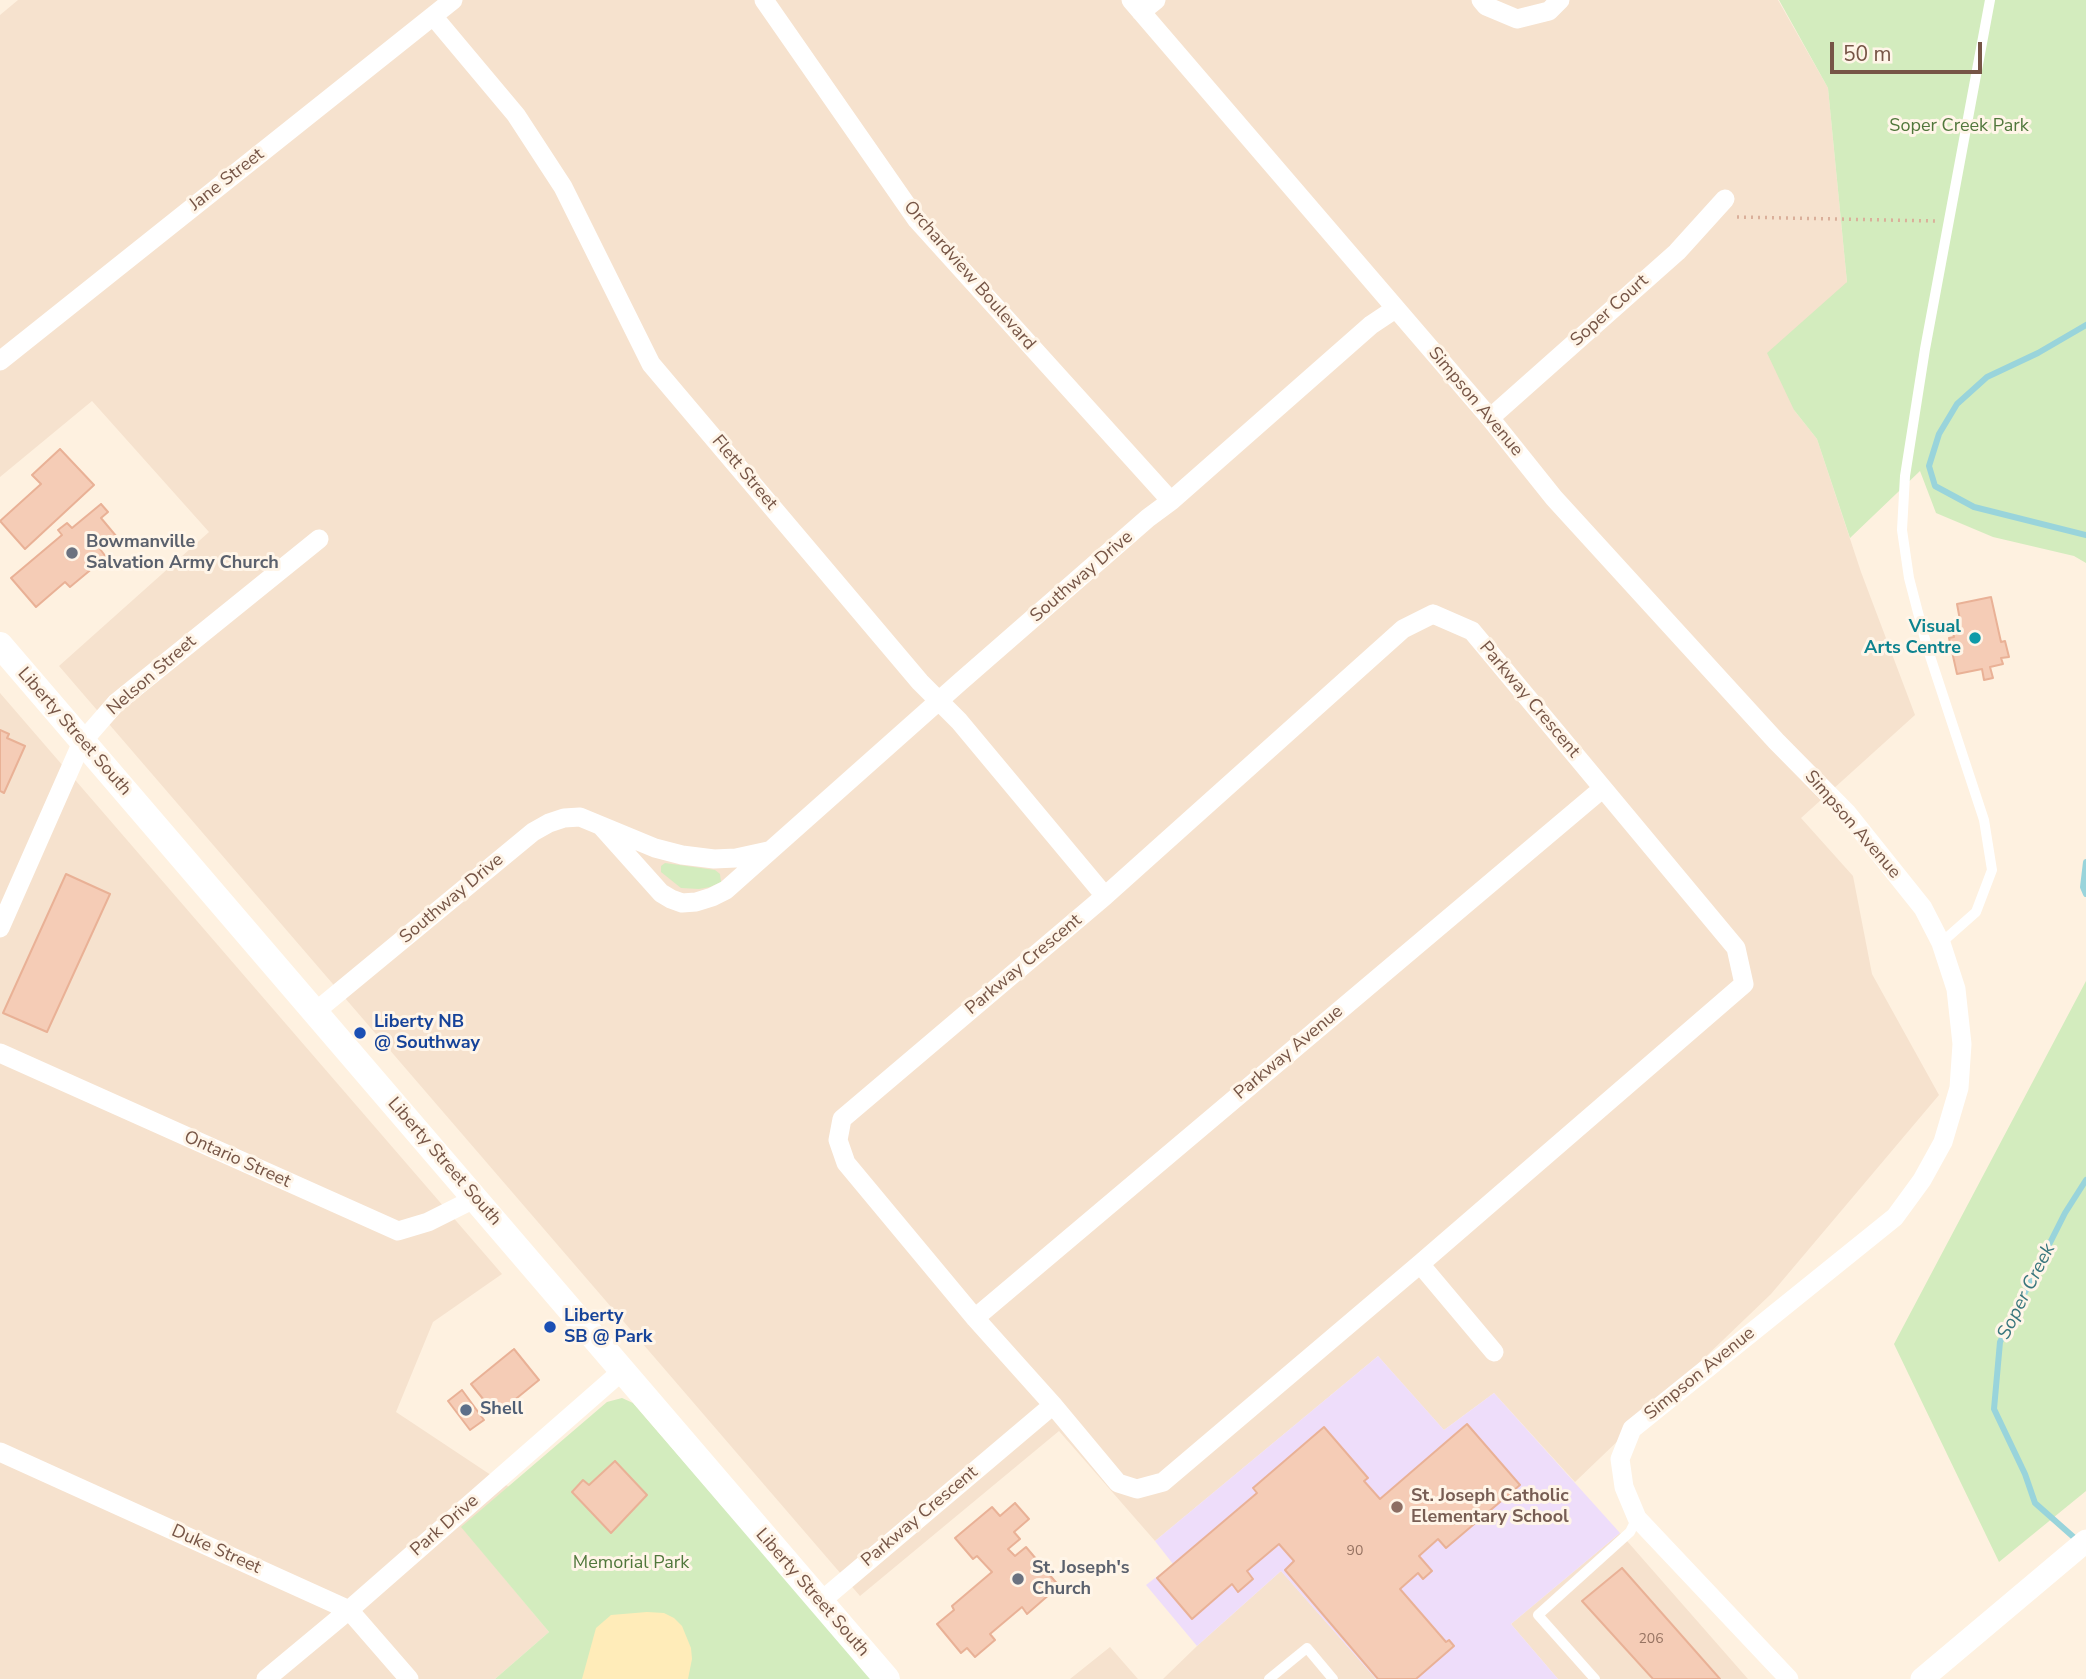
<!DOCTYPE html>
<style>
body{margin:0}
#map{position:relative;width:2086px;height:1679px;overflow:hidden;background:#fef1e0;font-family:"Nunito Sans",sans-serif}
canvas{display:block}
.scale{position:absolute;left:1830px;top:42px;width:152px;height:32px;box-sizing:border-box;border:4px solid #765546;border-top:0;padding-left:9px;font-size:21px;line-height:24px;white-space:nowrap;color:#765546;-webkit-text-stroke:5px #fff5e8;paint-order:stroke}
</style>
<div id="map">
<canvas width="2086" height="1679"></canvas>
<div class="scale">50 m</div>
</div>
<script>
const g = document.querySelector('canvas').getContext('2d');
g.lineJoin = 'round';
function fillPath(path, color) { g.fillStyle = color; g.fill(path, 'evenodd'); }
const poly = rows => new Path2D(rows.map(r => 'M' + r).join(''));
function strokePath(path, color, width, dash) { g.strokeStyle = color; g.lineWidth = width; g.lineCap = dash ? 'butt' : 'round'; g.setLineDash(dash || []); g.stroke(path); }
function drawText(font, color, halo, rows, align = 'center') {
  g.font = font + ' "Nunito Sans",sans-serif'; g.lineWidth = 6; g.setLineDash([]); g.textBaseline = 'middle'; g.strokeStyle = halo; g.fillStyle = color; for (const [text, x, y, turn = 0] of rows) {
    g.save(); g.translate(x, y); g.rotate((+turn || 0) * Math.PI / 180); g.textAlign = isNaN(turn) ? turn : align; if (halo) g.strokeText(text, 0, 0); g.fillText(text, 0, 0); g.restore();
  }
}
const residential = poly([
 [18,0,1778,0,1828,88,1847,282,1794,410,1817,439,1861,572,1915,715,1801,818,1853,876,1872,974,1939,1095,1771,1294,1575,1482,1494,1393,1444,1430,1378,1356,1155,1541,1059,1431,860,1596,59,666,209,532,92,401,0,477,0,15],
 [0,693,502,1274,433,1322,396,1412,509,1487,462,1527,549,1632,495,1679,0,1679],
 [1620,1533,1748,1679,1558,1679,1511,1624],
 [1281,1571,1376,1679,1163,1679,1197,1646],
 [1110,1647,1138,1679,1070,1679]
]);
const education = poly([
 [1378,1356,1444,1430,1494,1393,1620,1533,1511,1624,1558,1679,1376,1679,1281,1571,1197,1646,1146,1585,1173,1564,1155,1541]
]);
const green = poly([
 [1779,0,2086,0,2086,563,2074,556,1993,537,1936,513,1920,471,1850,538,1817,439,1794,410,1767,353,1847,282,1828,88],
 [665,863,715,870,720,874,721,882,710,887,699,889,681,888,661,872,661,866],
 [2086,981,2086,1491,1999,1562,1894,1344],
 [622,1398,633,1403,872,1679,495,1679,549,1632,461,1527,607,1402]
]);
const sand = poly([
 [647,1612,664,1613,674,1618,682,1626,691,1648,692,1659,688,1679,582,1679,596,1628,611,1615]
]);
const stream = poly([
 [2086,325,2038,353,1987,377,1957,404,1939,434,1929,466,1935,486,1974,507,2086,535],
 [2086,862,2083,887,2086,894],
 [2078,1541,2035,1503,2025,1474,1994,1409,2000,1342,2065,1213,2086,1180]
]);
const building = poly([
 [60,449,94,485,25,549,0,521,41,484,32,475,60,449],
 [101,504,108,512,101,518,116,536,100,549,106,557,70,587,65,582,36,607,11,578,62,535,58,530,67,523,72,528,101,504],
 [1991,597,2001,642,2005,641,2009,657,2001,658,2003,664,1990,667,1993,678,1984,680,1982,669,1957,674,1949,638,1954,637,1951,622,1960,620,1957,604,1991,597],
 [0,730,9,734,7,738,25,746,4,793,0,791,0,730],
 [66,874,110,894,47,1032,3,1013,66,874],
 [514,1349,539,1380,496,1415,471,1384,514,1349],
 [462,1390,484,1420,470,1430,448,1401,462,1390],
 [1467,1424,1520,1485,1446,1548,1438,1539,1419,1556,1432,1571,1423,1579,1418,1573,1400,1589,1446,1642,1449,1640,1454,1646,1416,1679,1378,1679,1285,1570,1294,1561,1279,1544,1247,1571,1253,1579,1238,1592,1232,1584,1192,1619,1157,1578,1257,1493,1253,1488,1324,1427,1368,1478,1364,1481,1380,1499,1467,1424],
 [615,1461,647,1495,611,1533,572,1492,583,1480,589,1485,615,1461],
 [1015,1503,1029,1519,1014,1532,1020,1539,1008,1549,1015,1556,1026,1547,1059,1586,1027,1614,1022,1607,990,1634,995,1640,975,1657,967,1648,961,1653,937,1624,954,1610,952,1606,992,1572,977,1556,973,1559,955,1538,992,1507,1000,1516,1015,1503],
 [1622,1568,1720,1679,1653,1679,1582,1601,1622,1568]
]);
const path = poly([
 [1737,217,1936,221]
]);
const service = poly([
 [1941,943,1976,912,1992,870,1984,820,1927,647,1909,578,1902,530,1905,476,1925,349,1990,0],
 [1269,1679,1307,1648,1333,1679],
 [1595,1679,1538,1615,1630,1532,1637,1518]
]);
const minor = poly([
 [764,0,917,220,1171,501],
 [1131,0,1490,418,1554,498,1776,741,1847,813,1923,908,1941,943,1956,989,1962,1044,1959,1088,1943,1142,1922,1180,1895,1217,1632,1429,1620,1459,1624,1487,1637,1518,1789,1679],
 [1481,0,1486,6,1517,19,1549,11,1560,0],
 [1141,12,1156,0],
 [433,16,516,115,563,187,651,364,920,682,959,721,1105,896],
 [0,361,453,0],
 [1490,418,1677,252,1725,199],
 [1433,614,1472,631,1736,948,1744,984,1420,1264,1163,1482,1137,1489,1118,1483,1053,1405,975,1318,846,1163,838,1140,842,1119,1105,896,1403,629,1433,614],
 [601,826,661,893,671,899,682,903,696,902,712,897,726,890,960,682,1148,518,1171,501,1371,325,1395,309],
 [0,928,82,742,116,703,319,539],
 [315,1012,533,832,549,823,564,818,580,817,655,848,682,855,714,859,736,858,768,851],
 [0,1053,398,1231,428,1222,476,1198],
 [1420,1264,1494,1352],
 [975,1318,1602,789],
 [0,1452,349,1610,409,1679],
 [820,1602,1053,1405],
 [266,1679,349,1610,622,1371]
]);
const tertiary = poly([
 [1922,1679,2086,1541]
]);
const secondary = poly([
 [0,645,887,1679]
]);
const markers = [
 [72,553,7,"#6b7280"],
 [1975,638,7,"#0f9aa8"],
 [360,1033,7,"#1a4fb4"],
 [550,1327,7,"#1a4fb4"],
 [466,1410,7,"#5c6f8a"],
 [1397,1507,7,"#8d6e63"],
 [1018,1579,7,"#6b7280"]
];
const numberNames = [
 ["90",1355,1552],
 ["206",1651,1640]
];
const parkNames = [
 ["Soper Creek Park",1959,127],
 ["Memorial Park",631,1564]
];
const streetNames = [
 ["Jane Street",227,180,-38],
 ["Orchardview Boulevard",969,276,49],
 ["Soper Court",1610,311,-42],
 ["Simpson Avenue",1475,402,50],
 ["Flett Street",744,473,50],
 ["Southway Drive",1082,577,-41],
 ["Nelson Street",152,676,-41],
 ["Parkway Crescent",1529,700,50],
 ["Liberty Street South",74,732,49],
 ["Simpson Avenue",1852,825,49],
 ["Southway Drive",452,899,-40],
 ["Parkway Crescent",1024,965,-40],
 ["Parkway Avenue",1289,1053,-40],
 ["Ontario Street",237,1160,24],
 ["Liberty Street South",444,1162,49],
 ["Simpson Avenue",1700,1374,-39],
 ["Parkway Crescent",920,1517,-40],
 ["Park Drive",445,1526,-41],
 ["Duke Street",216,1550,24],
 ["Liberty Street South",812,1593,49]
];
const worshipNames = [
 ["Bowmanville",86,543],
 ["Salvation Army Church",86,564],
 ["St. Joseph's",1032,1569],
 ["Church",1032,1590]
];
const cultureNames = [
 ["Visual",1961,628],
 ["Arts Centre",1961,649]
];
const transitNames = [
 ["Liberty NB",374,1023],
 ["@ Southway",374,1044],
 ["Liberty",564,1317],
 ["SB @ Park",564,1338]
];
const serviceNames = [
 ["Shell",480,1410]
];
const educationNames = [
 ["St. Joseph Catholic",1411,1497],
 ["Elementary School",1411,1518]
];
const waterNames = [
 ["Soper Creek",2027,1292,-63]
];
fillPath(residential, '#f6e2ce');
fillPath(education, '#eeddfa');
fillPath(green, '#d3ecbe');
fillPath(sand, '#ffecb9');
strokePath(stream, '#99d4db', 6);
fillPath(building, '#f5ccb6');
strokePath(building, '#e9b196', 2);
strokePath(path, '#daaf9a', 3.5, [2, 5]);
strokePath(service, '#fff', 10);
strokePath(minor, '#fff', 19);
strokePath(tertiary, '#fff', 23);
strokePath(secondary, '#fff', 26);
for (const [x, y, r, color] of markers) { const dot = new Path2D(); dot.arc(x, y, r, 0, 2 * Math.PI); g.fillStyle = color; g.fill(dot); strokePath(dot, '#fff5e8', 2.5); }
drawText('14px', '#967362', null, numberNames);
drawText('18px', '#50773b', '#fff5e8', parkNames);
drawText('18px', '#765546', '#fff5e8', streetNames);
drawText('bold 18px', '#5b616d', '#fff5e8', worshipNames, 'left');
drawText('bold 18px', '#0d838f', '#fff5e8', cultureNames, 'right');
drawText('bold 18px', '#164399', '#fff5e8', transitNames, 'left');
drawText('bold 18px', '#4e5e75', '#fff5e8', serviceNames, 'left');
drawText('bold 18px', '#785e54', '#fff5e8', educationNames, 'left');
drawText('italic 19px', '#39767d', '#fff5e8', waterNames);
</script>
